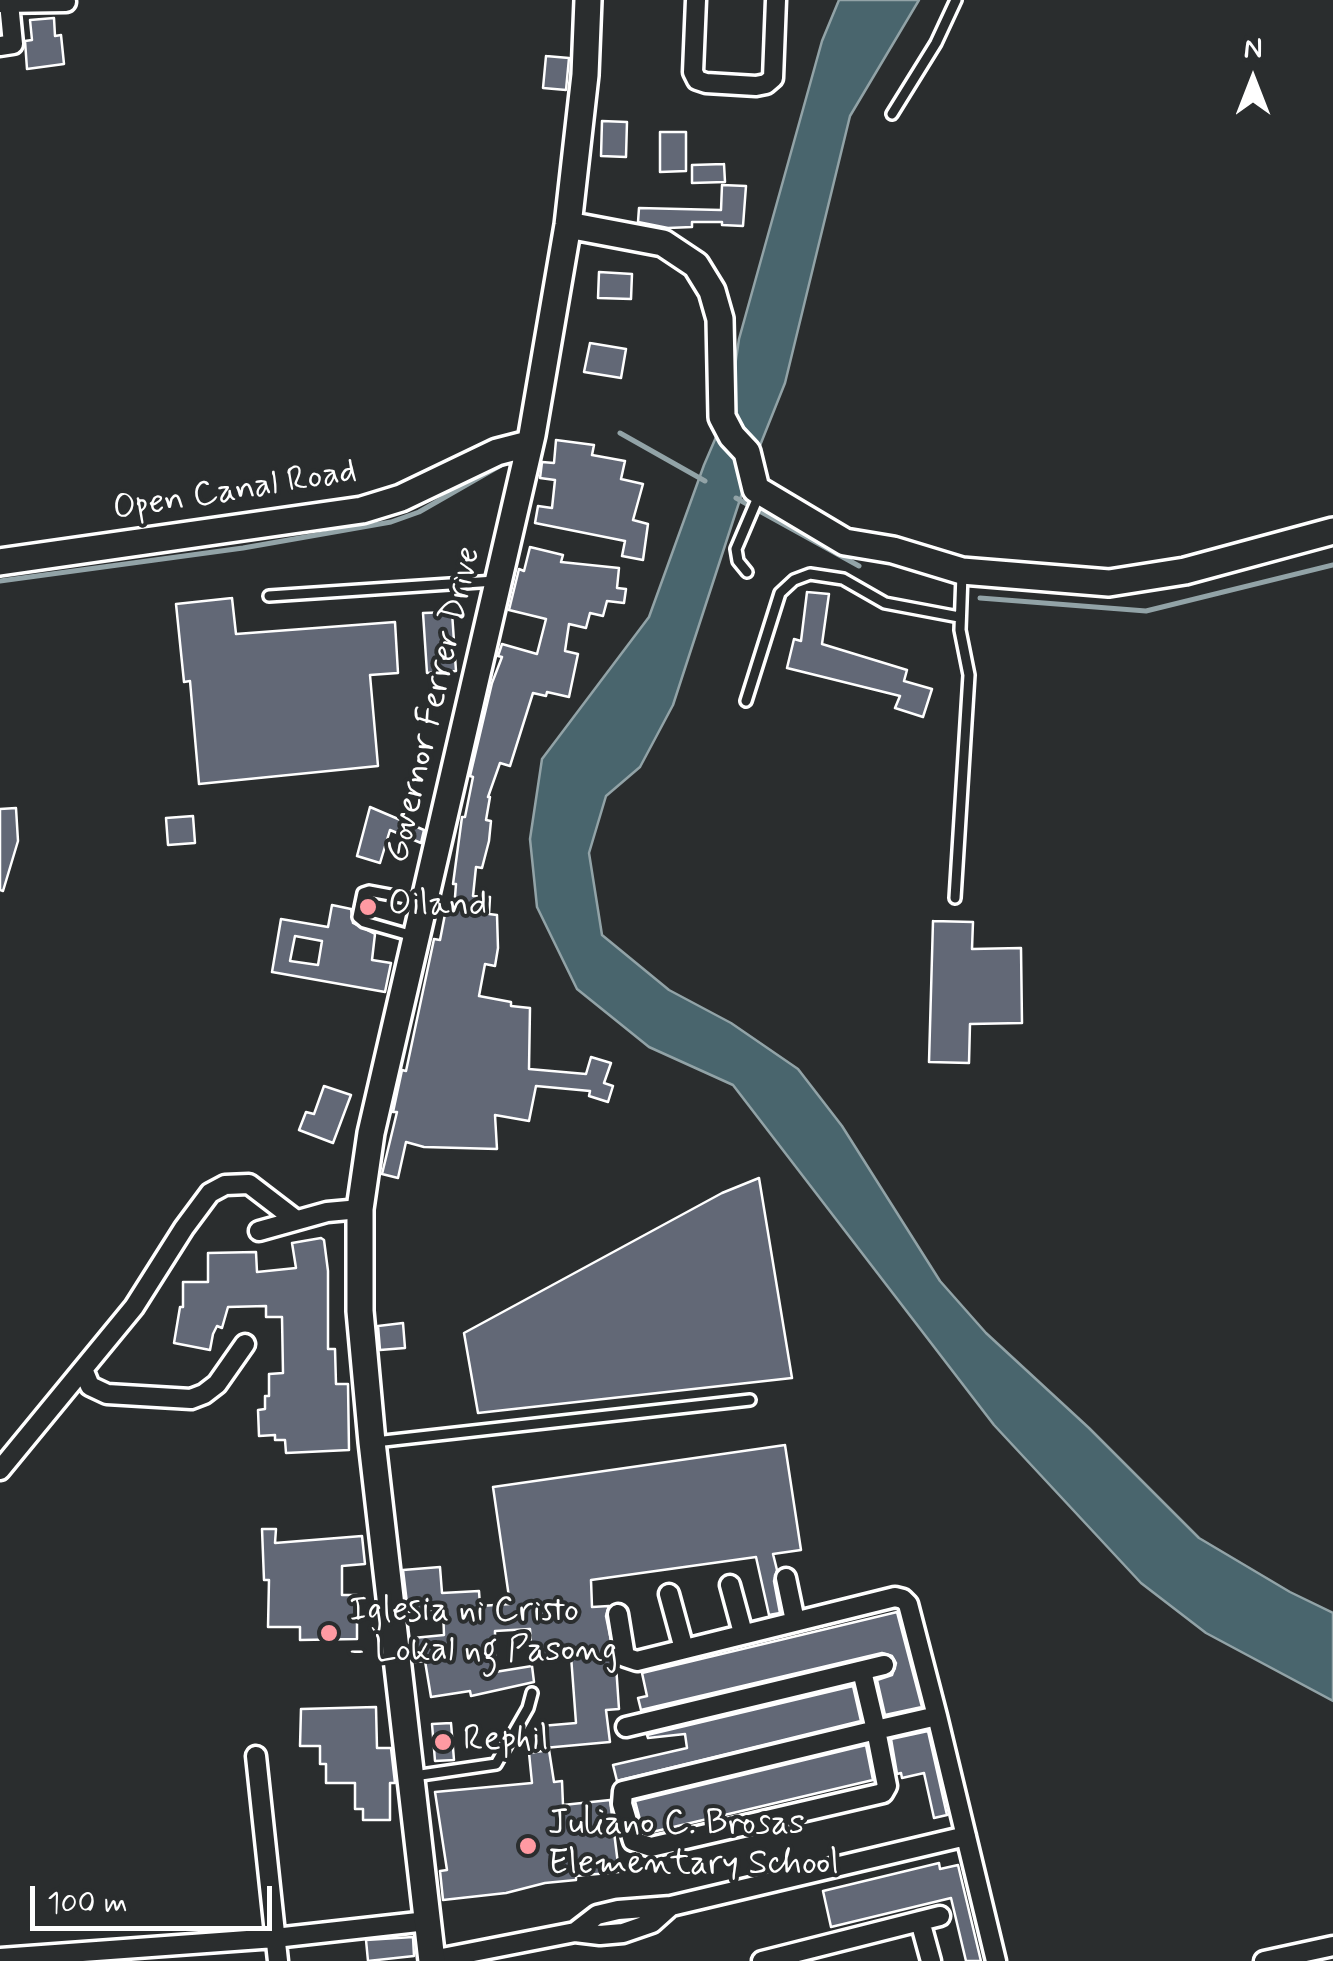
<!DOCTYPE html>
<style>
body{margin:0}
#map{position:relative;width:1333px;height:1961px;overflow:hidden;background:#2a2d2e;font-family:Mynerve,sans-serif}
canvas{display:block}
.north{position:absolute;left:1203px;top:30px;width:100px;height:100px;-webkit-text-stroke:8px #2a2d2e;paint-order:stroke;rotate:0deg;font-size:28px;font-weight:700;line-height:40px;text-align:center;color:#fff}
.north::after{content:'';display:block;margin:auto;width:35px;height:45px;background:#fff;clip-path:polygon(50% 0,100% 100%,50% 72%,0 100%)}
.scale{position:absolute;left:30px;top:1886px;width:242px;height:45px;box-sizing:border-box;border:5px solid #fff;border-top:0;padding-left:12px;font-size:30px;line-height:35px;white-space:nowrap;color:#fff;-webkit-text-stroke:8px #2a2d2e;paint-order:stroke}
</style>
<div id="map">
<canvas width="1333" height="1961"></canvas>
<div class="north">N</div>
<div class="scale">100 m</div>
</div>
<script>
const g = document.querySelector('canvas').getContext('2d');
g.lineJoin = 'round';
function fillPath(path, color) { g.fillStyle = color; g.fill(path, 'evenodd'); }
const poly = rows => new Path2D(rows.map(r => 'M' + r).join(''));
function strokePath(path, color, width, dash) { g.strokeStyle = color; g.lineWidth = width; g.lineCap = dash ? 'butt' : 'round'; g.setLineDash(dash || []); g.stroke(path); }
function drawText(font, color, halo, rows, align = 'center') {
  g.font = font + ' Mynerve,sans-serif'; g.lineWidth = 8; g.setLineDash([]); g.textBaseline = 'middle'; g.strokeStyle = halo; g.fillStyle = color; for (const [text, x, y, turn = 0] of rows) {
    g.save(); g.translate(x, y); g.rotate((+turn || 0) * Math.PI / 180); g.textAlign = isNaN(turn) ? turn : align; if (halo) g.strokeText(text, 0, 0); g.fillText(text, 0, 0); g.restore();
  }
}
const water = poly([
 [839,0,919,0,850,116,785,383,747,478,673,705,640,767,606,796,589,853,602,935,669,990,731,1023,798,1069,842,1126,940,1281,986,1333,1089,1428,1199,1538,1290,1592,1333,1613,1333,1701,1206,1633,1141,1583,994,1425,733,1085,649,1047,577,989,537,907,530,839,542,759,649,617,704,465,729,407,739,339,822,41,839,0]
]);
const stream = poly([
 [620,433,705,481],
 [736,498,859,566],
 [0,581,243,548,391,522,419,512,508,461],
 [980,598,1146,611,1333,565]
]);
const building = poly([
 [54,18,55,36,61,35,64,64,27,69,25,41,32,40,30,20,54,18],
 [546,56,569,58,566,90,543,88,546,56],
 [602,121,627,122,626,157,601,156,602,121],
 [660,132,686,132,686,171,660,172,660,132],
 [724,164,725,182,692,183,692,165,724,164],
 [722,185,746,186,743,226,722,225,722,222,692,222,692,227,668,228,638,222,639,208,721,210,722,185],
 [599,272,632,274,631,299,598,298,599,272],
 [590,343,626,349,621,378,584,372,590,343],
 [556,440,594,445,592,455,625,461,621,479,643,484,633,520,648,524,643,560,622,556,625,541,535,523,538,506,552,508,555,480,540,478,542,462,554,463,556,440],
 [530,547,563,555,561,562,619,568,617,588,626,589,624,603,607,601,603,616,590,613,586,628,569,624,565,651,578,654,569,697,547,692,546,696,533,693,510,766,500,763,488,797,490,797,486,820,491,821,489,841,482,868,476,867,473,896,490,897,489,914,497,915,498,948,495,966,485,964,479,996,511,1002,511,1006,530,1008,529,1069,586,1074,591,1057,611,1063,604,1083,613,1086,608,1102,589,1096,590,1091,536,1086,529,1121,495,1115,497,1149,424,1147,406,1142,398,1178,382,1174,397,1112,393,1112,402,1070,406,1071,434,939,440,940,446,909,454,910,456,884,453,884,462,817,465,817,473,777,470,776,492,683,502,657,498,656,502,644,537,654,546,619,509,610,519,569,524,571,530,547],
 [807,592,829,594,822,644,907,670,904,681,932,689,923,717,895,708,900,696,787,668,794,639,801,641,807,592],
 [232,598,236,634,395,622,398,673,370,675,378,766,199,784,190,681,184,682,176,604,232,598],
 [452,612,456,671,427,673,423,613,452,612],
 [370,807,424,830,421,843,390,830,380,863,357,856,370,807],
 [16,808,18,841,3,891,0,890,0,809,16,808],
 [193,816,195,843,168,845,166,818,193,816],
 [332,905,351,909,353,923,375,934,372,960,391,963,385,992,272,972,281,919,328,927,332,905],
 [295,936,322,941,318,965,290,961,295,936],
 [933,921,973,922,972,949,1021,948,1022,1023,970,1024,969,1063,929,1062,933,921],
 [324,1086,351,1095,333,1143,299,1130,306,1112,314,1114,324,1086],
 [759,1178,792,1378,478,1413,464,1333,722,1193,759,1178],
 [321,1238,324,1240,328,1271,328,1349,335,1349,336,1384,348,1384,349,1450,286,1453,285,1440,275,1440,275,1435,259,1436,258,1410,265,1409,265,1396,269,1396,269,1374,283,1373,282,1317,266,1317,266,1306,228,1307,222,1328,217,1326,213,1334,210,1350,174,1343,180,1307,183,1307,183,1282,208,1282,208,1253,256,1252,257,1272,296,1268,292,1243,321,1238],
 [403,1323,405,1348,380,1350,378,1326,403,1323],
 [785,1445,801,1550,773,1554,777,1570,774,1581,780,1613,769,1615,756,1557,591,1580,592,1607,609,1606,606,1616,616,1665,619,1709,606,1710,610,1742,544,1748,541,1726,576,1723,571,1656,532,1659,530,1629,495,1631,495,1672,532,1666,534,1682,471,1696,470,1691,431,1697,425,1661,415,1662,413,1638,444,1635,443,1609,408,1612,403,1570,440,1567,442,1593,479,1591,480,1606,510,1604,493,1487,785,1445],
 [262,1529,276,1529,275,1543,362,1536,365,1564,342,1566,342,1595,357,1595,357,1639,300,1640,300,1627,268,1627,269,1580,264,1580,262,1529],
 [897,1612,922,1707,885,1715,877,1680,892,1675,896,1663,892,1656,882,1653,641,1710,638,1698,647,1696,642,1673,897,1612],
 [853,1686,861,1721,617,1781,613,1765,687,1748,685,1734,648,1738,647,1735,853,1686],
 [376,1707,377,1748,391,1748,395,1783,390,1783,390,1820,363,1820,363,1809,355,1809,355,1783,326,1783,326,1764,320,1764,320,1746,300,1746,301,1709,376,1707],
 [451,1723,454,1760,435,1761,432,1724,451,1723],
 [928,1731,947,1815,934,1818,924,1773,902,1778,901,1773,897,1774,891,1739,928,1731],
 [866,1745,873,1780,648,1833,643,1831,635,1801,866,1745],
 [549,1750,554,1782,562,1781,563,1805,610,1800,619,1872,576,1876,576,1880,545,1883,506,1893,443,1900,440,1871,447,1870,435,1792,532,1783,529,1753,549,1750],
 [939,1863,940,1869,958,1865,981,1961,966,1961,951,1898,831,1927,823,1891,939,1863],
 [413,1937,414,1956,368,1961,366,1940,413,1937]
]);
const lane = poly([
 [892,114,936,43,956,0],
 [747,572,738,561,736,549,759,495],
 [269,596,495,581],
 [746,701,780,593,794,580,810,574,843,579,885,603,959,617],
 [955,898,969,675,960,630,962,574],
 [413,936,364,922,358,917,363,893,369,891,423,901],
 [375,1442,750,1400],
 [414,1776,496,1764,528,1708,532,1693]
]);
const street = poly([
 [696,0,693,72,697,80,706,83,756,86,766,84,773,78,776,0],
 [0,3,66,2],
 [0,46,13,44,9,3],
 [259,1231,327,1212,360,1209],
 [83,1369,90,1386,107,1394,191,1399,204,1394,217,1384,245,1344],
 [0,1470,134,1307,184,1228,210,1193,225,1185,249,1184,296,1220],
 [786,1578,795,1621],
 [730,1585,743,1633],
 [669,1594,684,1649],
 [618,1614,625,1657,637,1661,895,1597,903,1599,908,1604,937,1716,996,1961],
 [862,1671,876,1730,887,1786,883,1793,651,1847,633,1841,622,1804,623,1791,876,1730,937,1716],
 [626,1727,884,1665],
 [256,1756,278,1961],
 [920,1921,940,1916],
 [575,1932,597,1915,618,1910,671,1906,966,1836],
 [0,1958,275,1938,427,1921],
 [432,1960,575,1932,600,1935,623,1933,652,1923,671,1906],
 [762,1961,920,1921,931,1961],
 [1264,1961,1333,1946]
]);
const secondary = poly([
 [568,225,663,243,696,265,712,291,720,319,722,417,732,436,747,452,756,489,845,542,893,550,962,571,1109,583,1185,571,1333,531],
 [0,562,362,510,401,498,497,452,528,444],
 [432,1961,372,1442,360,1311,360,1209,371,1133,532,435,568,225,585,75,588,0]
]);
const markers = [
 [368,907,10,"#ff9aa2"],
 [329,1633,10,"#ff9aa2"],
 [443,1742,10,"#ff9aa2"],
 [528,1846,10,"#ff9aa2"]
];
const streetNames = [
 ["Open Canal Road",235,492,-9],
 ["Governor Ferrer Drive",435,705,-77]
];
const poiNames = [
 ["Oiland",388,907],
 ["Iglesia ni Cristo",349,1613],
 ["- Lokal ng Pasong",349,1653],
 ["Rephil",463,1742],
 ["Juliano C. Brosas",548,1826],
 ["Elementary School",548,1866]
];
fillPath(water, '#49656d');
strokePath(water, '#92a3a7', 2.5);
strokePath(stream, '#92a3a7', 5);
fillPath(building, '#626876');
strokePath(building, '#fff', 2.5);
strokePath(lane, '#fff', 16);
strokePath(street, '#fff', 25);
strokePath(secondary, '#fff', 32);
strokePath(lane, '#2a2d2e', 9);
strokePath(street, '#2a2d2e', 18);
strokePath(secondary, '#2a2d2e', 25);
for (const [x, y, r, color] of markers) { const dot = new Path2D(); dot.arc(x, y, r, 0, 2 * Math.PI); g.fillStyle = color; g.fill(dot); strokePath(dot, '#2a2d2e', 4); }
drawText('35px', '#fff', '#2a2d2e', streetNames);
drawText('35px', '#fff', '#2a2d2e', poiNames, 'left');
</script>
